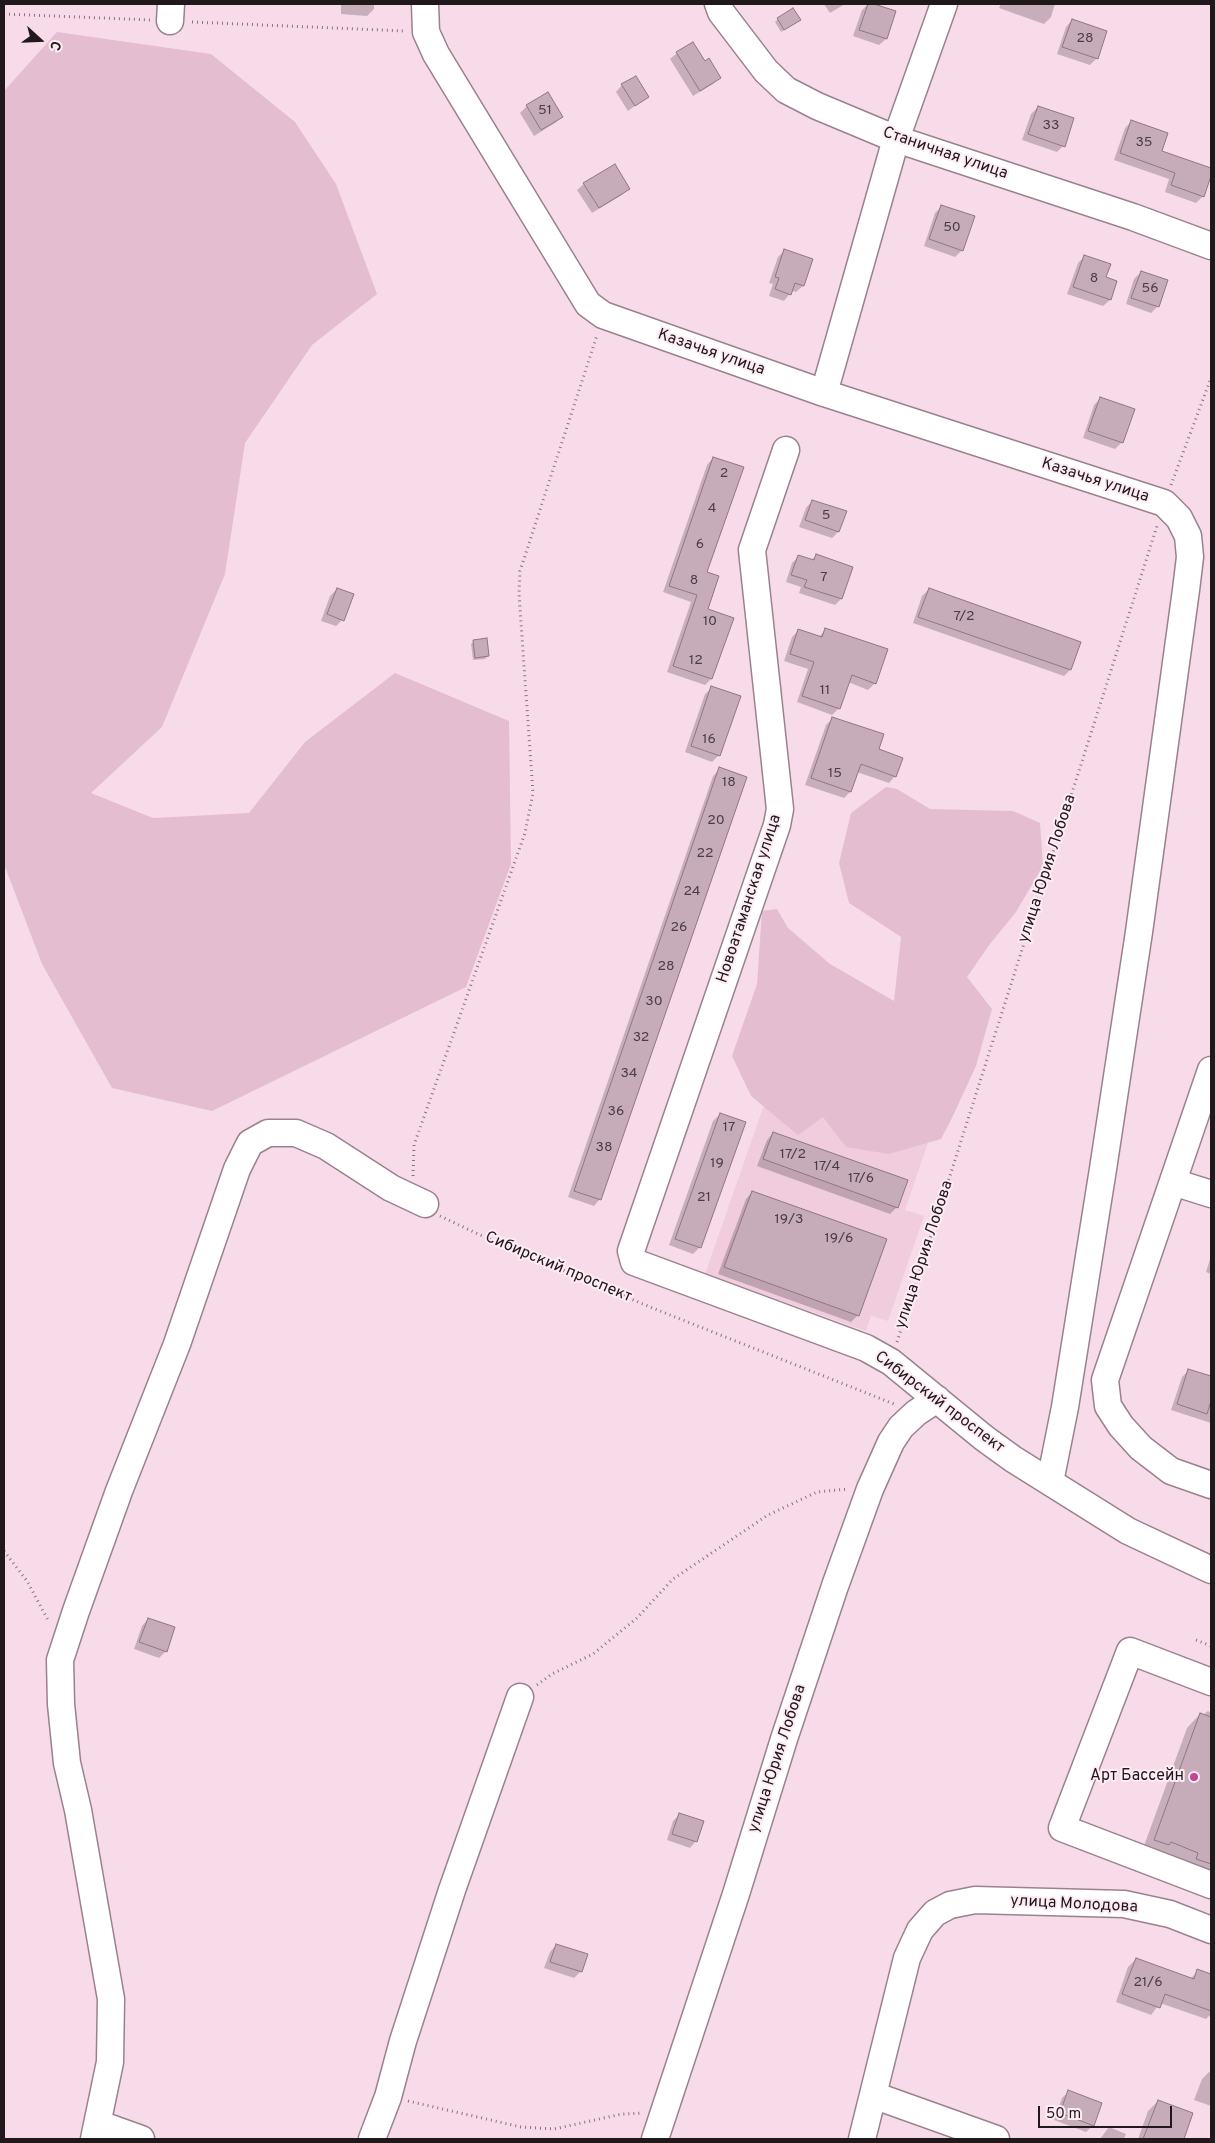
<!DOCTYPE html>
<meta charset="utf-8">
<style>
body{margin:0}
#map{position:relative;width:1215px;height:2143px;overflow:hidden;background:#f8dbe9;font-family:Overpass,sans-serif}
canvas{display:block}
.frame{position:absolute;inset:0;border:5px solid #21181c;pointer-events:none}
.north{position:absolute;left:15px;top:15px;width:50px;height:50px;-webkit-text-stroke:4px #feecf4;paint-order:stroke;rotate:110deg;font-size:14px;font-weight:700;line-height:20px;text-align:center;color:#21181c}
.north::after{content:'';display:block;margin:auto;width:18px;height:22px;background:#21181c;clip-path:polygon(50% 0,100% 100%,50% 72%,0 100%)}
.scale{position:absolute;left:1038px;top:2106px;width:134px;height:22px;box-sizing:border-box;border:2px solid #21181c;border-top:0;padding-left:6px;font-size:15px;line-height:18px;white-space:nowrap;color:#21181c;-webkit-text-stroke:4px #feecf4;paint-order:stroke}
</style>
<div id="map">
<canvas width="1215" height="2143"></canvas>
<div class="frame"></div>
<div class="north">С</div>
<div class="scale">50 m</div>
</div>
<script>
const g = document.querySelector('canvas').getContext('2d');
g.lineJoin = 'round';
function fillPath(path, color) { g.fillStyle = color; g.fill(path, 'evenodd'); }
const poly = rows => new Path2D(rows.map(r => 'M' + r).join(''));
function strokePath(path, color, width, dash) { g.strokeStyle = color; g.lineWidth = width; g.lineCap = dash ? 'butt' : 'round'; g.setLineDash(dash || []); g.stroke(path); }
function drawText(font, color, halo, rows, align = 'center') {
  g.font = font + ' Overpass,sans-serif'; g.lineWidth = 4; g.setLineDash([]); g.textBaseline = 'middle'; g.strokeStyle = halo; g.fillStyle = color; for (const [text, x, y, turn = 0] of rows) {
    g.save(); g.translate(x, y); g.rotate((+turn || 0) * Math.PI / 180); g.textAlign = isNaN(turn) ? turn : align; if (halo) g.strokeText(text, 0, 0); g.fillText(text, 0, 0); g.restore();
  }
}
const built = poly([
 [772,1082,930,1137,905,1210,924,1216,888,1321,871,1316,866,1331,705,1274]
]);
const green = poly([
 [57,32,211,54,295,122,336,184,377,294,312,345,245,443,225,574,162,727,91,793,153,818,249,813,305,742,395,673,509,721,511,864,466,987,212,1111,112,1088,42,964,4,864,4,91],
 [886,787,897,789,930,809,1013,811,1040,823,1043,866,1016,912,990,944,967,977,992,1009,976,1066,951,1120,941,1139,889,1154,846,1147,823,1117,798,1135,751,1096,732,1056,757,984,762,911,777,909,788,928,830,964,894,1001,901,937,849,903,839,863,851,813]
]);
const shadow = poly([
 [341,4,374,4,374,9,367,16,341,14],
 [824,4,845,4,830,13],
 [868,4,895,12,886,39,879,45,853,36,862,10],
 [1001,4,1055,4,1051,17,1044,24,999,8],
 [778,19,796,23,781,32,775,22],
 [1072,20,1106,32,1096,59,1090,65,1057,54,1066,27],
 [677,53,704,62,719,78,713,84,693,96,670,59],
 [622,85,647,97,628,111,616,92],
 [547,93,562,117,555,123,534,136,520,113,527,106],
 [1038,107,1063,146,1057,152,1022,140,1031,114],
 [1132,121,1160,152,1211,169,1203,196,1196,203,1165,192,1169,179,1114,160,1125,128],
 [584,184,629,188,622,195,592,213,577,190],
 [942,206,962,250,955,257,924,246,935,213],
 [784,251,812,260,803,286,796,292,792,291,784,301,769,296,773,284,769,283,778,257],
 [1084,257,1105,278,1110,300,1103,306,1067,294,1078,263],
 [1141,272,1166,281,1157,307,1151,313,1126,304,1134,279],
 [1100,399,1122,442,1115,449,1083,438,1094,405],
 [713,458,706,573,706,609,732,618,711,679,705,685,667,672,691,602,663,592,707,465],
 [812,501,838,532,832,538,799,527,806,508],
 [799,556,811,560,816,556,852,568,841,599,835,605,799,593,801,587,786,582,792,563],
 [337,589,342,620,336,626,321,621,330,596],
 [929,589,1070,670,1064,676,913,623,922,596],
 [826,629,875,683,868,690,848,682,839,708,832,715,797,702,808,669,784,661,792,637,798,631,819,637],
 [474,641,488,656,485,659,473,660,471,644],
 [712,688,719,755,712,762,685,752,705,694],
 [833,718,877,750,895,776,889,783,857,772,850,792,844,798,805,785,826,725],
 [720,769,600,1199,594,1206,568,1197,713,776],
 [720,1114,700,1247,693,1254,669,1245,713,1121],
 [773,1133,897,1207,890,1214,757,1166,767,1140],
 [752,1192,858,1315,851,1322,718,1274,746,1199],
 [1211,1256,1211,1274,1206,1272],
 [1189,1370,1211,1378,1211,1423,1171,1410,1182,1377],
 [148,1619,166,1651,159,1658,134,1649,142,1626],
 [1208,1711,1211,1713,1211,1876,1141,1854,1187,1728,1200,1714,1203,1715],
 [680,1814,696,1841,690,1848,667,1840,673,1821],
 [556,1945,581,1971,574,1978,544,1968,550,1952],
 [1136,1959,1190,1979,1198,1971,1211,1976,1211,2017,1209,2016,1206,2019,1160,2003,1151,2015,1116,2002,1128,1967],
 [1209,2072,1211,2073,1211,2106,1194,2100,1202,2079],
 [1068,2092,1093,2125,1086,2132,1054,2120,1062,2098],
 [1158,2101,1192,2113,1182,2139,1138,2139,1148,2111],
 [1109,2127,1126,2134,1124,2139,1100,2139]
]);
const building = poly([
 [868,4,874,4,896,11,887,39,859,30,868,4],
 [793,8,801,20,784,30,777,18,793,8],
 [1072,19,1107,31,1098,59,1062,47,1072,19],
 [693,42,705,61,709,58,721,78,700,91,676,52,693,42],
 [636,76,649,97,635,106,621,84,636,76],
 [548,92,563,117,541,130,526,105,548,92],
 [1038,106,1074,118,1065,147,1028,134,1038,106],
 [1131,120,1168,133,1162,151,1211,168,1211,176,1204,197,1171,185,1175,173,1120,153,1131,120],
 [615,164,630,189,599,208,583,183,615,164],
 [941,205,975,216,963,251,929,239,941,205],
 [784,249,813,259,804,286,795,283,791,295,775,289,779,278,775,277,784,249],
 [1084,255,1111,264,1106,277,1117,281,1111,300,1073,287,1084,255],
 [1141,271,1168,280,1159,307,1131,298,1141,271],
 [1100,397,1135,409,1123,443,1088,431,1100,397],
 [713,457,744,467,707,572,719,576,708,609,734,618,712,679,673,666,697,595,669,586,713,457],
 [812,500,847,511,839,532,805,520,812,500],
 [816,554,853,567,842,599,804,587,807,580,791,575,798,555,814,560,816,554],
 [337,588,354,594,344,621,327,614,337,588],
 [929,588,1081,642,1071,670,918,617,929,588],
 [825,628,888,649,876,684,852,675,840,709,802,696,814,662,790,654,798,629,822,637,825,628],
 [487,638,489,656,475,658,473,640,487,638],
 [711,686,741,696,720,756,691,746,711,686],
 [832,717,884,734,879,749,903,758,896,777,861,764,851,792,811,778,832,717],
 [719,767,747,777,601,1200,574,1191,719,767],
 [720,1113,746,1122,701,1248,675,1239,720,1113],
 [773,1132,908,1180,898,1208,763,1159,773,1132],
 [752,1191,887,1239,859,1316,724,1267,752,1191],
 [1188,1369,1211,1376,1211,1401,1207,1414,1177,1404,1188,1369],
 [148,1618,175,1627,167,1652,139,1642,148,1618],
 [1200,1713,1211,1717,1211,1864,1196,1859,1198,1853,1171,1842,1169,1845,1154,1840,1200,1713],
 [679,1813,704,1821,697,1842,672,1834,679,1813],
 [556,1944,588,1954,582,1972,550,1962,556,1944],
 [1136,1958,1194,1979,1197,1969,1211,1974,1211,2011,1165,1994,1160,2008,1122,1994,1136,1958],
 [1068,2090,1102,2103,1094,2126,1060,2113,1068,2090],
 [1158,2100,1193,2113,1184,2139,1143,2139,1158,2100]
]);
const path = poly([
 [4,14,151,20],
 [192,22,405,31],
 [1171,485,1211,378],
 [413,1176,414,1145,525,833,533,793,519,594,520,571,597,335],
 [440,1216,478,1234,650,1307,894,1404],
 [897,1342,1157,526],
 [4,1551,27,1581,49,1622],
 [1196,1640,1211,1646],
 [537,1685,552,1674,593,1654,637,1618,673,1579,768,1515,817,1492,848,1489],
 [408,2101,521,2127,554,2129,622,2114,642,2113]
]);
const minor = poly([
 [425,4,426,32,436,54,588,304,603,315,824,393,1164,503,1179,518,1188,536,1190,557,1186,590,1139,932,1103,1169,1065,1407,1050,1482],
 [718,4,721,12,766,71,786,90,817,106,896,139,1133,217,1211,246],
 [170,21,171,4],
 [824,393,896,139,944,4],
 [786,450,752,550,780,809,777,825,631,1251,634,1262,866,1348,891,1362,984,1438,1013,1459,1128,1531,1211,1570],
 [1211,1070,1105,1380,1108,1406,1121,1426,1141,1448,1171,1471,1211,1485],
 [1173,1182,1211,1194],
 [1211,1682,1130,1651,1062,1828,1211,1885],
 [873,2095,996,2139],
 [99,2124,141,2139],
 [94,2139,110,2062,111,1999,78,1810,67,1763,61,1704,60,1660,76,1611,119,1491,177,1344,237,1169,250,1143,268,1133,296,1133,326,1146,391,1188,425,1204],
 [372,2139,388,2097,403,2041,452,1890,520,1697],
 [655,2139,736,1894,784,1739,835,1586,870,1489,891,1442,901,1427,916,1413,937,1399],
 [862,2139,907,1958,920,1930,935,1913,950,1905,975,1900,1124,1904,1170,1914,1211,1930]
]);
const markers = [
 [1194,1777,5,"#c44591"]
];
const numberNames = [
 ["28",1085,39],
 ["51",545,111],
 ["33",1051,126],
 ["35",1144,143],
 ["50",952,228],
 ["8",1094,279],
 ["56",1150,289],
 ["2",724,474],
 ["4",712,509],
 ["5",826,516],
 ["6",700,545],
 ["7",824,578],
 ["8",694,581],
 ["7/2",964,617],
 ["10",710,622],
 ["12",696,661],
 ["11",825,691],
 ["16",709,740],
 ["15",835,774],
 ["18",729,783],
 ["20",716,821],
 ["22",705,854],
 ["24",692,892],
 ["26",679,928],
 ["28",666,967],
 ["30",654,1002],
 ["32",641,1038],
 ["34",629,1074],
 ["36",616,1112],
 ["17",729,1128],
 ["38",604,1148],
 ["17/2",793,1155],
 ["19",717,1164],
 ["17/4",827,1167],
 ["17/6",861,1179],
 ["21",704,1198],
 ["19/3",789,1220],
 ["19/6",839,1239],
 ["21/6",1148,1983]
];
const streetNames = [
 ["Станичная улица",945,154,19],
 ["Казачья улица",711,353,19],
 ["Казачья улица",1095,481,18],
 ["улица Юрия Лобова",1048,869,-72],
 ["Новоатаманская улица",750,899,-72],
 ["улица Юрия Лобова",925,1255,-72],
 ["Сибирский проспект",558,1268,23],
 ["Сибирский проспект",939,1403,37],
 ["улица Юрия Лобова",778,1759,-72],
 ["улица Молодова",1074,1905,3]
];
const poiNames = [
 ["Арт Бассейн",1184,1777]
];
fillPath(built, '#f0ccdd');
fillPath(green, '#e4bdd0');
fillPath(shadow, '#0003');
fillPath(building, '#c6abb8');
strokePath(building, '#8f7683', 1);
strokePath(minor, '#9b818e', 29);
strokePath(path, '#86737c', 3, [1, 4]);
strokePath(minor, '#fff', 26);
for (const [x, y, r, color] of markers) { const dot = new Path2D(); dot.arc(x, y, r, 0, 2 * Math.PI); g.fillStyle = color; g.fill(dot); strokePath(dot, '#feecf4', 2); }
drawText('14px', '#4a3d43', null, numberNames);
drawText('16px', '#21181c', '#feecf4', streetNames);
drawText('16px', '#21181c', '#feecf4', poiNames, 'right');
</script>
